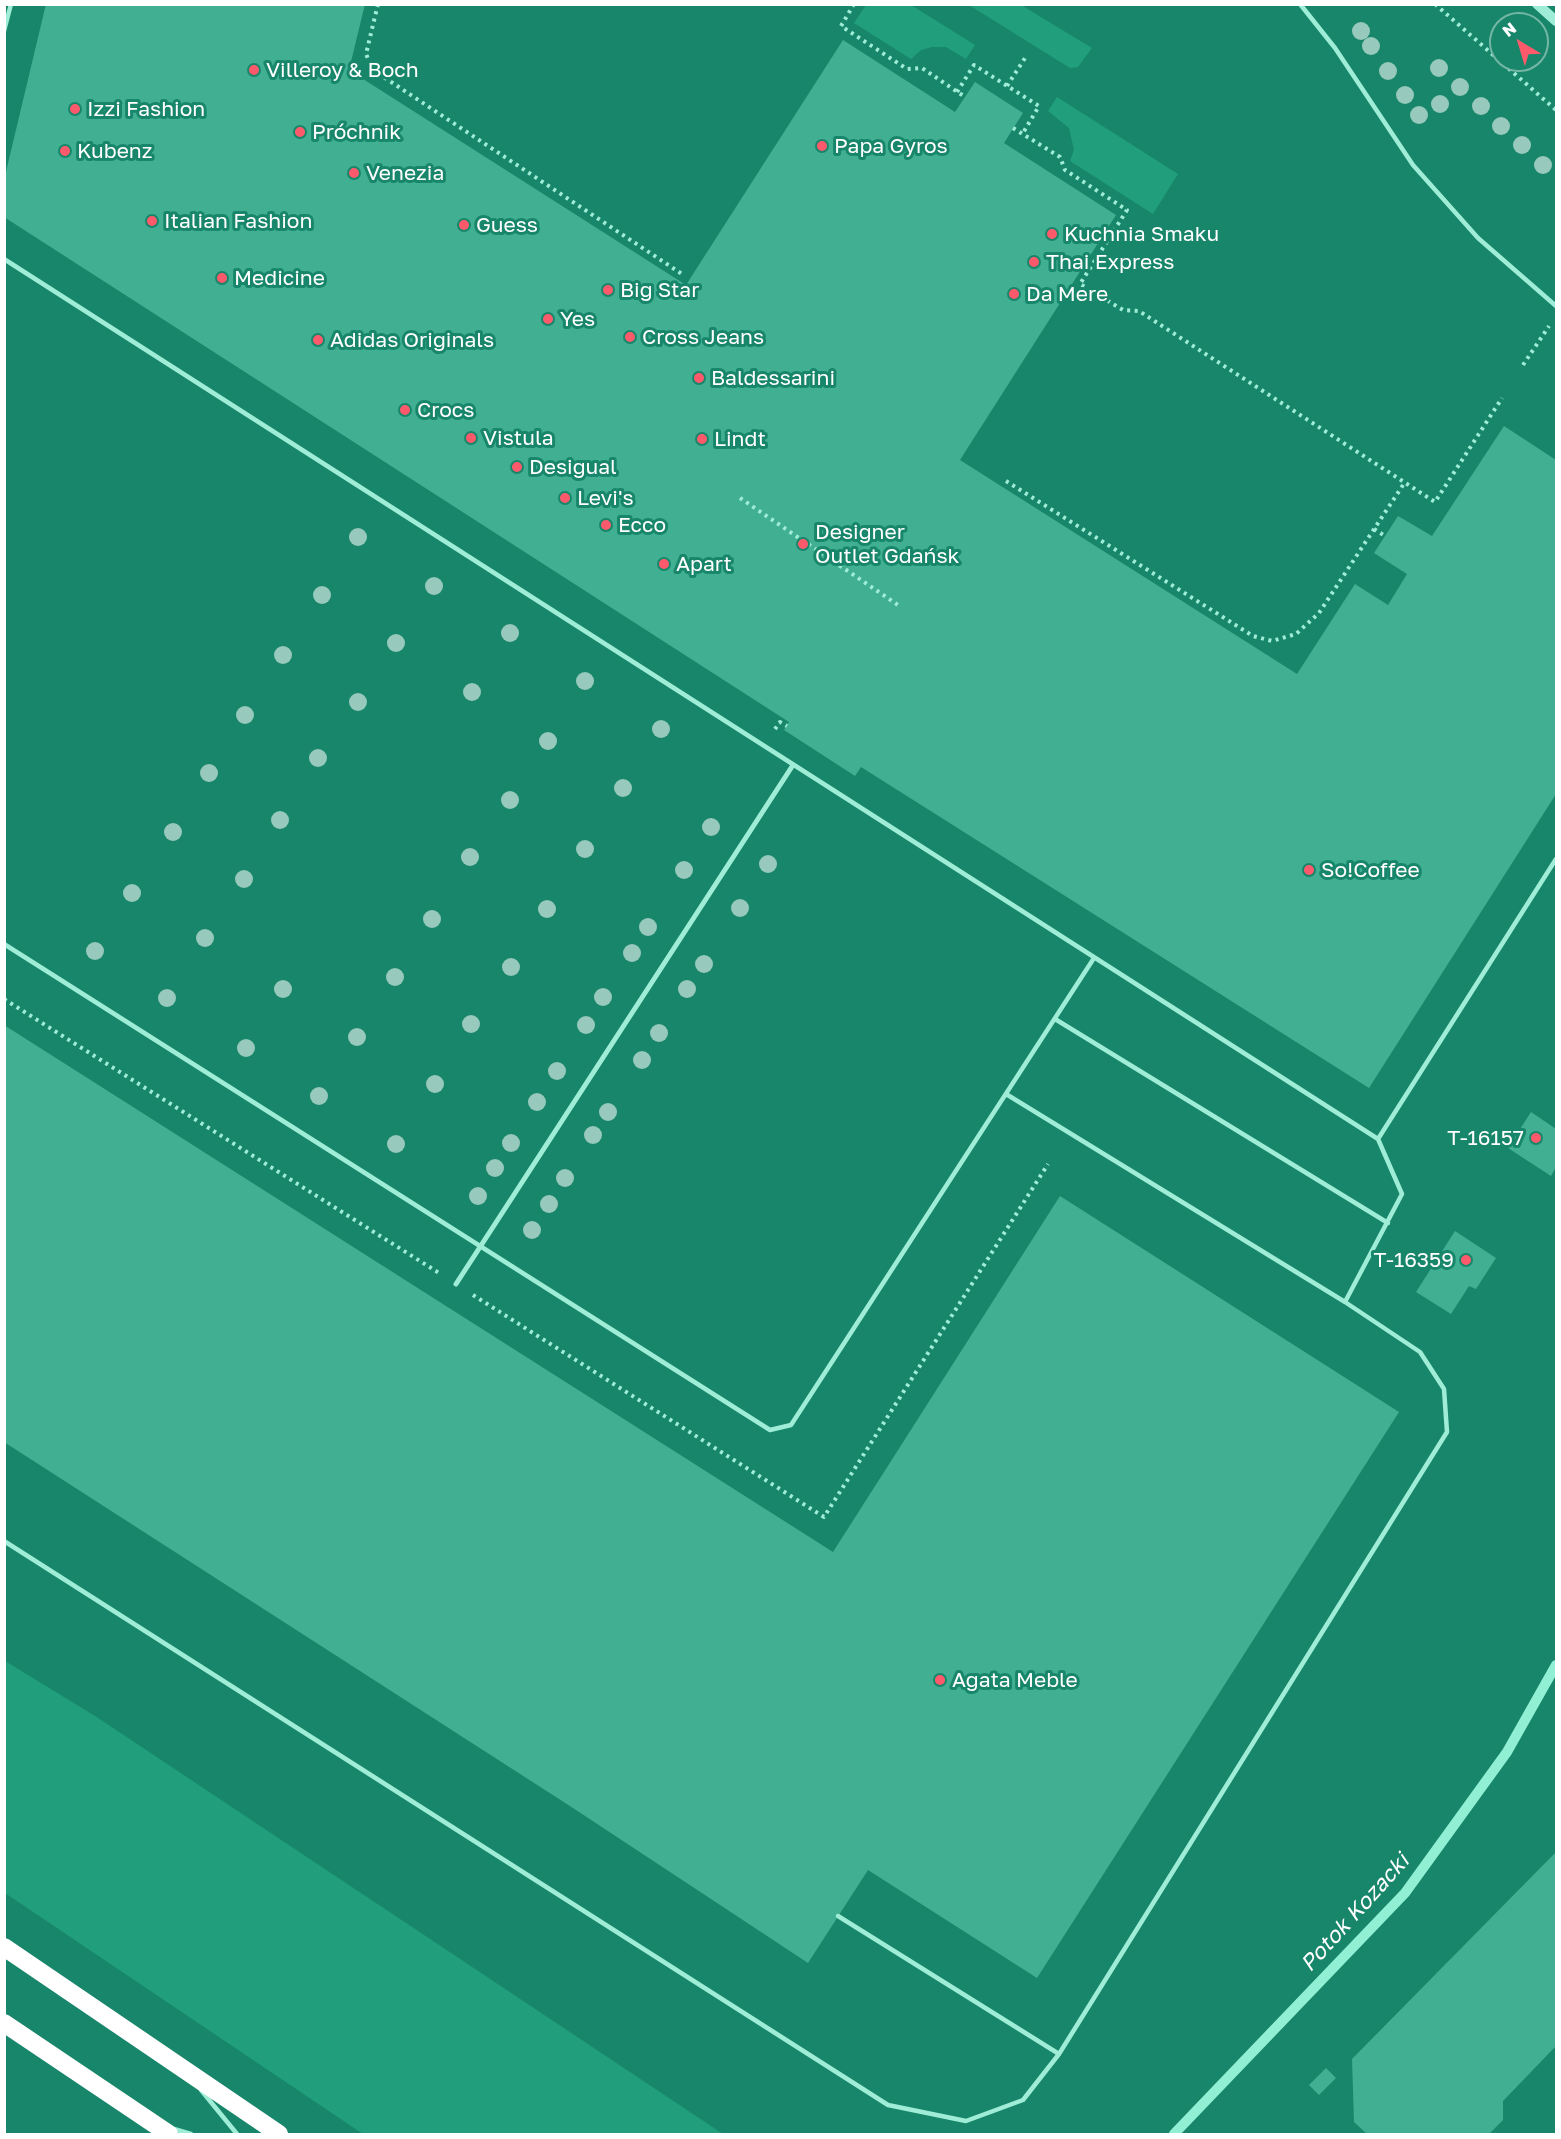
<!DOCTYPE html>
<meta charset="utf-8">
<style>
body{margin:0}
#map{position:relative;width:1561px;height:2139px;overflow:hidden;background:#18866a;font-family:"Golos Text",sans-serif}
canvas{display:block}
.frame{position:absolute;inset:0;border:6px solid #fff;pointer-events:none}
.north{position:absolute;left:1489px;top:12px;width:60px;height:60px;box-sizing:border-box;background:#18866a;border:2px solid #74b6a6;border-radius:50%;rotate:322deg;font-size:16px;font-weight:700;line-height:24px;text-align:center;color:#fff}
.north::after{content:'';display:block;margin:auto;width:21px;height:27px;background:#ff5a6c;clip-path:polygon(50% 0,100% 100%,50% 72%,0 100%)}
</style>
<div id="map">
<canvas width="1561" height="2139"></canvas>
<div class="frame"></div>
<div class="north">N</div>
</div>
<script>
const g = document.querySelector('canvas').getContext('2d');
g.lineJoin = 'round';
function fillPath(path, color) { g.fillStyle = color; g.fill(path, 'evenodd'); }
const poly = rows => new Path2D(rows.map(r => 'M' + r).join(''));
function strokePath(path, color, width, dash) { g.strokeStyle = color; g.lineWidth = width; g.lineCap = dash ? 'butt' : 'round'; g.setLineDash(dash || []); g.stroke(path); }
function drawText(font, color, halo, rows, align = 'center') {
  g.font = font + ' "Golos Text",sans-serif'; g.lineWidth = 6; g.setLineDash([]); g.textBaseline = 'middle'; g.strokeStyle = halo; g.fillStyle = color; for (const [text, x, y, turn = 0] of rows) {
    g.save(); g.translate(x, y); g.rotate((+turn || 0) * Math.PI / 180); g.textAlign = isNaN(turn) ? turn : align; if (halo) g.strokeText(text, 0, 0); g.fillText(text, 0, 0); g.restore();
  }
}
const green = poly([
 [866,5,911,5,975,45,966,59,946,47,932,47,921,50,911,59,854,23],
 [969,5,1021,5,1092,48,1078,67,1070,68],
 [1057,97,1178,174,1153,214,1070,161,1074,150,1069,128,1048,111],
 [5,1661,95,1716,723,2134,363,2134,5,1893]
]);
const stream = poly([
 [1174,2134,1405,1893,1507,1752,1556,1665]
]);
const building = poly([
 [46,4,365,4,349,70,686,285,843,40,955,112,975,82,1023,113,1004,143,1116,215,960,460,1297,674,1355,584,1388,605,1407,574,1374,553,1398,516,1432,536,1504,426,1556,460,1556,794,1369,1088,861,767,855,776,784,730,789,722,4,217,4,180],
 [4,1025,833,1552,1060,1196,1399,1412,1037,1978,868,1870,808,1963,573,1808,4,1442],
 [1531,1112,1556,1129,1556,1167,1551,1176,1508,1148],
 [1455,1231,1496,1258,1476,1289,1469,1286,1451,1314,1416,1292],
 [1556,1852,1556,2046,1503,2101,1503,2120,1489,2134,1367,2134,1354,2122,1352,2059],
 [1326,2068,1336,2078,1319,2095,1309,2085]
]);
const path = poly([
 [378,4,366,54,373,70,682,274],
 [854,4,841,26,907,69,922,68,965,97],
 [1435,4,1556,110],
 [1007,86,1025,58],
 [957,92,974,65,1039,106,1023,133],
 [1013,128,1060,157,1065,170,1127,210,1080,284,1123,310,1139,311,1156,322,1435,502,1502,398],
 [1523,365,1549,326],
 [1006,481,1253,636,1272,641,1296,634,1319,613,1405,482],
 [740,498,898,605],
 [1374,529,1385,536],
 [775,729,780,722,787,726],
 [4,999,439,1273],
 [473,1295,824,1517,1048,1164]
]);
const service = poly([
 [1300,4,1335,48,1413,165,1478,238,1556,306],
 [4,31,11,4],
 [4,259,1378,1139,1402,1194,1345,1302,1420,1352,1444,1389,1447,1432,1059,2054,1023,2100,966,2121,888,2105,4,1541],
 [4,944,770,1430,791,1425,1094,958],
 [1055,1019,1388,1223],
 [1006,1094,1345,1302],
 [1378,1139,1556,859],
 [838,1916,1059,2054],
 [201,2090,237,2134],
 [174,2129,191,2134]
]);
const pedestrian = poly([
 [456,1284,793,765]
]);
const tertiary = poly([
 [1537,4,1556,21]
]);
const motorway = poly([
 [4,1947,279,2134],
 [4,2023,169,2134]
]);
const trees = [
 [1361,31],
 [1371,46],
 [1439,68],
 [1388,71],
 [1460,87],
 [1405,95],
 [1440,104],
 [1481,106],
 [1419,115],
 [1501,126],
 [1522,145],
 [1543,165],
 [358,537],
 [434,586],
 [322,595],
 [510,633],
 [396,643],
 [283,655],
 [585,681],
 [472,692],
 [358,702],
 [245,715],
 [661,729],
 [548,741],
 [318,758],
 [209,773],
 [623,788],
 [510,800],
 [280,820],
 [711,827],
 [173,832],
 [585,849],
 [470,857],
 [768,864],
 [684,870],
 [244,879],
 [132,893],
 [740,908],
 [547,909],
 [432,919],
 [648,927],
 [205,938],
 [95,951],
 [632,953],
 [704,964],
 [511,967],
 [395,977],
 [283,989],
 [687,989],
 [603,997],
 [167,998],
 [471,1024],
 [586,1025],
 [659,1033],
 [357,1037],
 [246,1048],
 [642,1060],
 [557,1071],
 [435,1084],
 [319,1096],
 [537,1102],
 [608,1112],
 [593,1135],
 [511,1143],
 [396,1144],
 [495,1168],
 [565,1178],
 [478,1196],
 [549,1204],
 [532,1230]
];
const markers = [
 [254,70,6,"#ff5a6c"],
 [75,109,6,"#ff5a6c"],
 [300,132,6,"#ff5a6c"],
 [822,146,6,"#ff5a6c"],
 [65,151,6,"#ff5a6c"],
 [354,173,6,"#ff5a6c"],
 [152,221,6,"#ff5a6c"],
 [464,225,6,"#ff5a6c"],
 [1052,234,6,"#ff5a6c"],
 [1034,262,6,"#ff5a6c"],
 [222,278,6,"#ff5a6c"],
 [608,290,6,"#ff5a6c"],
 [1014,294,6,"#ff5a6c"],
 [548,319,6,"#ff5a6c"],
 [630,337,6,"#ff5a6c"],
 [318,340,6,"#ff5a6c"],
 [699,378,6,"#ff5a6c"],
 [405,410,6,"#ff5a6c"],
 [471,438,6,"#ff5a6c"],
 [702,439,6,"#ff5a6c"],
 [517,467,6,"#ff5a6c"],
 [565,498,6,"#ff5a6c"],
 [606,525,6,"#ff5a6c"],
 [803,544,6,"#ff5a6c"],
 [664,564,6,"#ff5a6c"],
 [1309,870,6,"#ff5a6c"],
 [1536,1138,6,"#ff5a6c"],
 [1466,1260,6,"#ff5a6c"],
 [940,1680,6,"#ff5a6c"]
];
const poiNames = [
 ["Villeroy & Boch",266,70],
 ["Izzi Fashion",87,109],
 ["Próchnik",312,132],
 ["Papa Gyros",834,146],
 ["Kubenz",77,151],
 ["Venezia",366,173],
 ["Italian Fashion",164,221],
 ["Guess",476,225],
 ["Kuchnia Smaku",1064,234],
 ["Thai Express",1046,262],
 ["Medicine",234,278],
 ["Big Star",620,290],
 ["Da Mere",1026,294],
 ["Yes",560,319],
 ["Cross Jeans",642,337],
 ["Adidas Originals",330,340],
 ["Baldessarini",711,378],
 ["Crocs",417,410],
 ["Vistula",483,438],
 ["Lindt",714,439],
 ["Desigual",529,467],
 ["Levi's",577,498],
 ["Ecco",618,525],
 ["Designer",815,532],
 ["Outlet Gdańsk",815,556],
 ["Apart",676,564],
 ["So!Coffee",1321,870],
 ["T-16157",1524,1138,"right"],
 ["T-16359",1454,1260,"right"],
 ["Agata Meble",952,1680]
];
const waterNames = [
 ["Potok Kozacki",1355,1913,-48]
];
fillPath(green, '#219f7d');
strokePath(stream, '#91efd4', 10);
fillPath(building, '#41af92');
strokePath(path, '#9fedd7', 4, [3, 4.5]);
strokePath(service, '#9fedd7', 4.5);
strokePath(pedestrian, '#9fedd7', 5);
strokePath(tertiary, '#9fedd7', 10);
strokePath(motorway, '#fff', 18);
g.fillStyle = '#97c9bc';
for (const [x, y] of trees) { g.beginPath(); g.arc(x, y, 9, 0, 2 * Math.PI); g.fill(); }
for (const [x, y, r, color] of markers) { const dot = new Path2D(); dot.arc(x, y, r, 0, 2 * Math.PI); g.fillStyle = color; g.fill(dot); strokePath(dot, '#18866a', 2); }
drawText('21px', '#fff', '#18866a', poiNames, 'left');
drawText('italic 22px', '#fff', '#18866a', waterNames);
</script>
